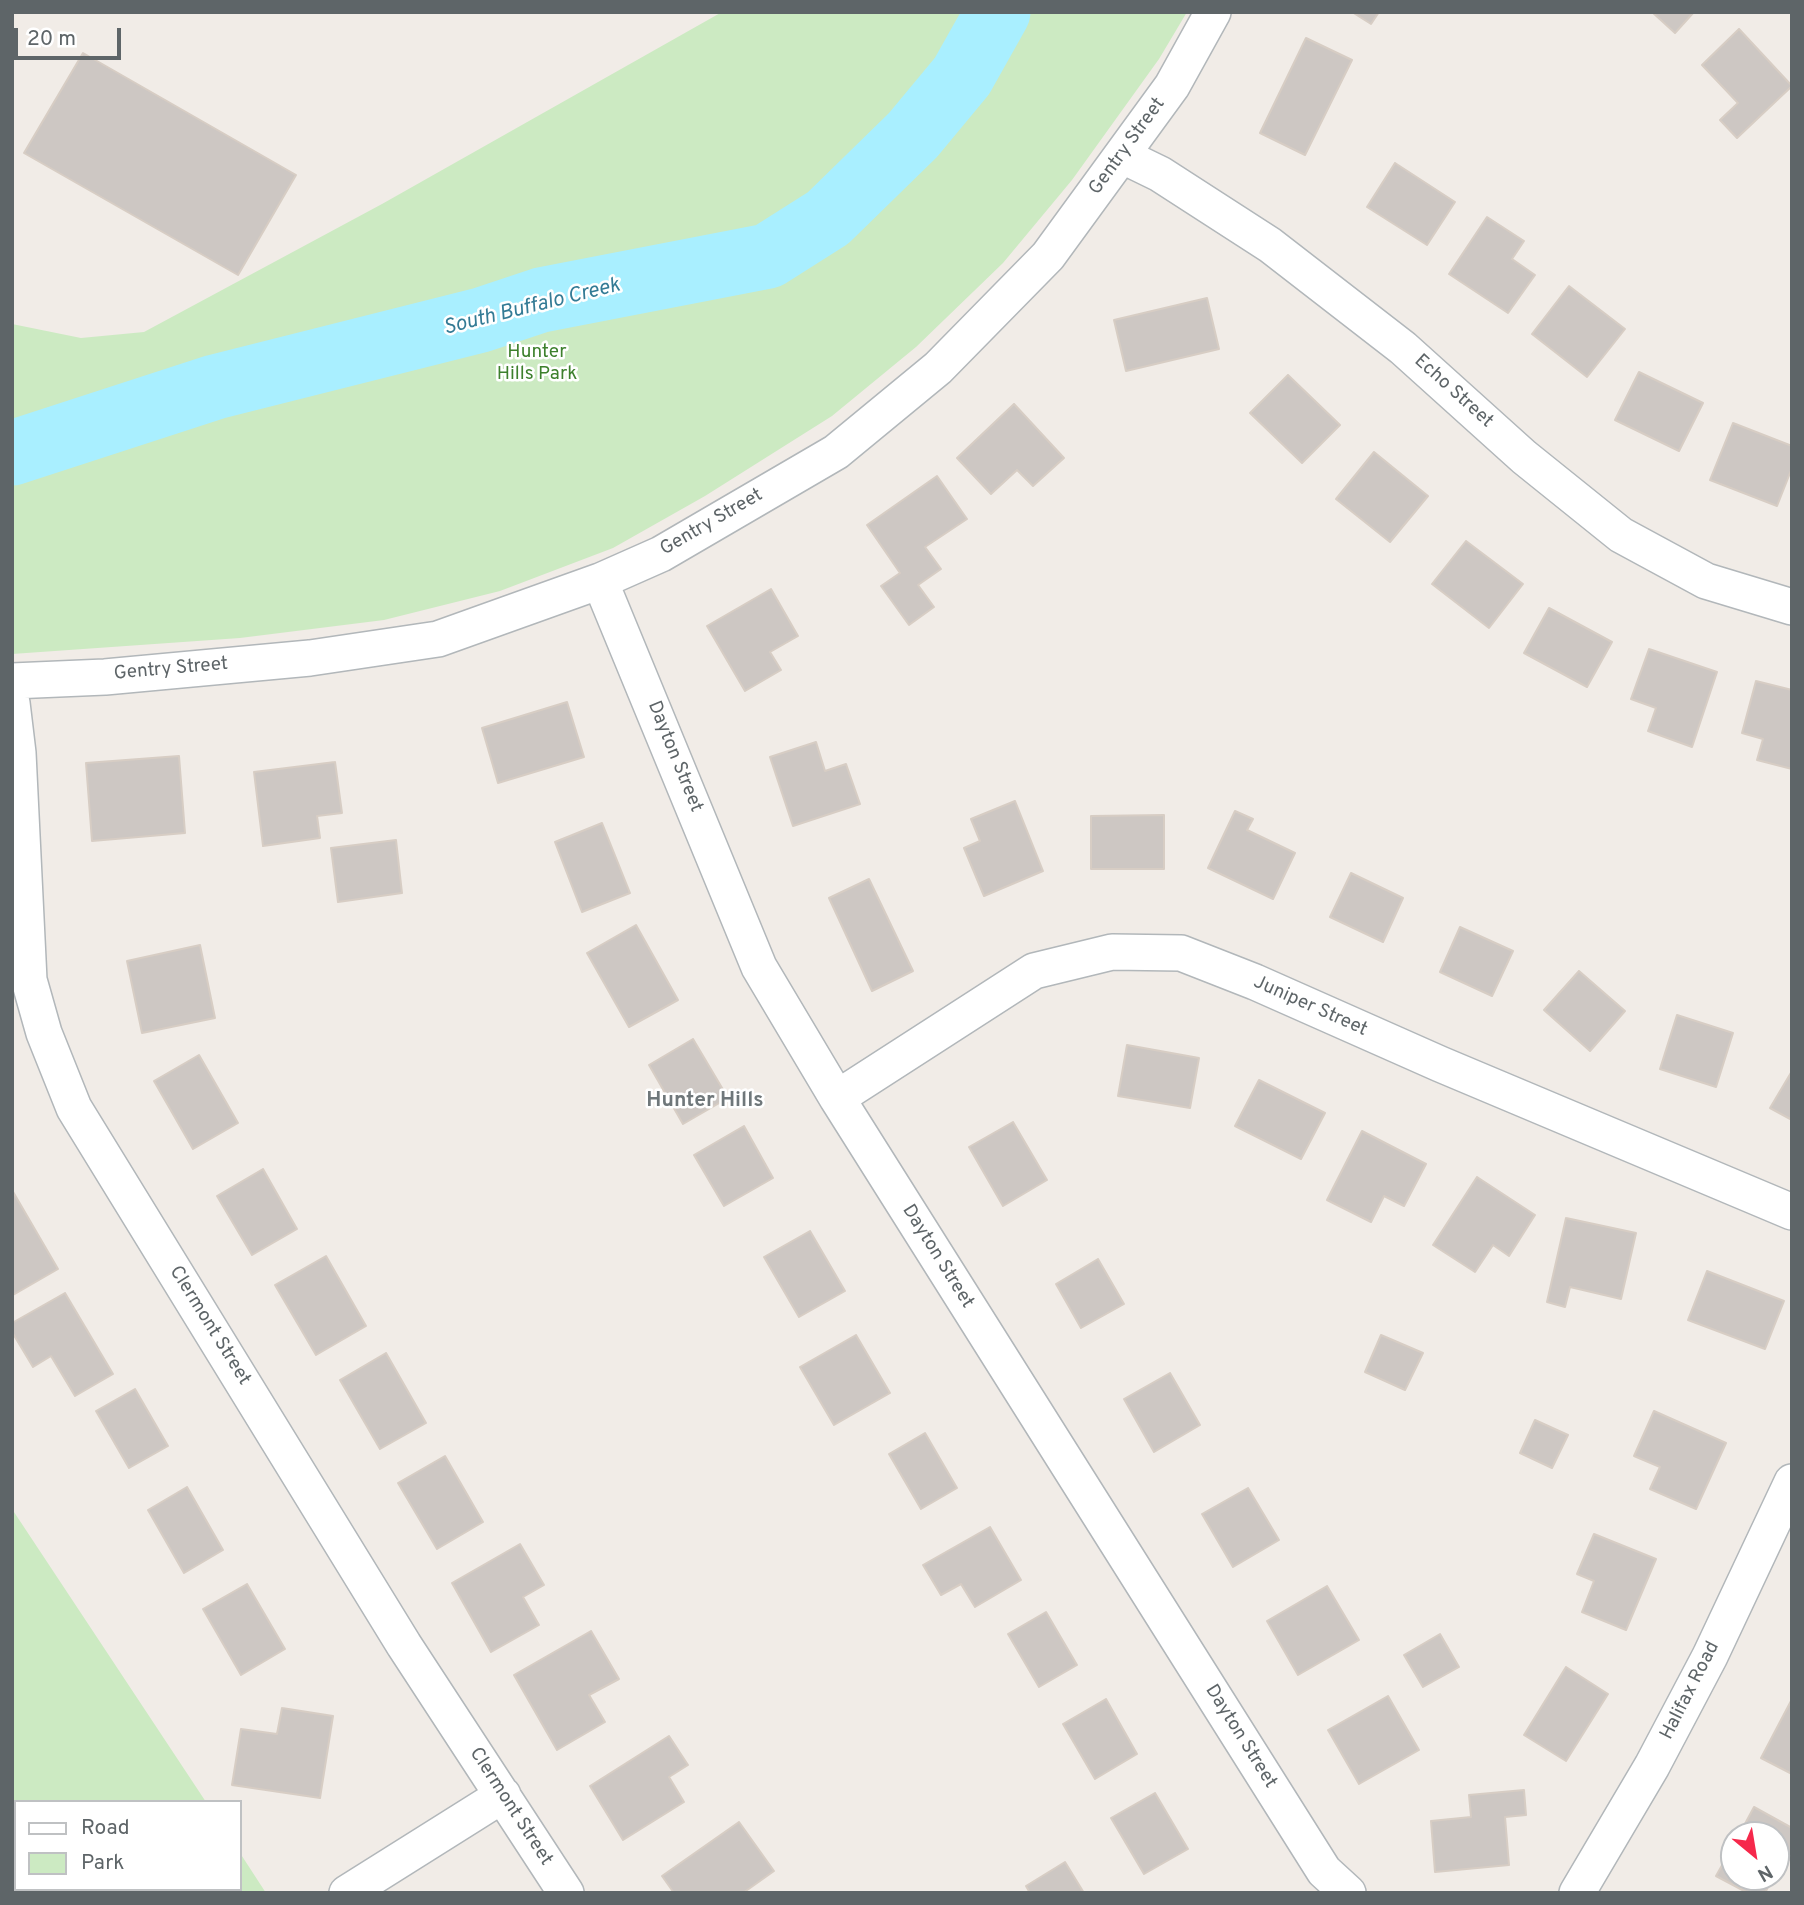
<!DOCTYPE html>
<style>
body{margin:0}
#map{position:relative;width:1804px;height:1905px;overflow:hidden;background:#f1ece7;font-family:Overpass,sans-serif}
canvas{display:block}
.frame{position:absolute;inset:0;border:14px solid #5e6568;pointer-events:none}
.legend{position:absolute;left:14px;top:1800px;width:228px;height:91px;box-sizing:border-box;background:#fff;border:2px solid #bfc1c3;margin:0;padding:9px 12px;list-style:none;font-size:21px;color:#5e6568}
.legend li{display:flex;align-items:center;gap:14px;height:35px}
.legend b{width:35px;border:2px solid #bfc1c3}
.north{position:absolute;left:1720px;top:1821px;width:70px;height:70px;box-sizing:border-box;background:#fff;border:2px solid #bfc1c3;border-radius:50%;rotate:150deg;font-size:19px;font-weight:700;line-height:28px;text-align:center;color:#5e6568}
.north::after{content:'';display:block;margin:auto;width:24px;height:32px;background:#f6284b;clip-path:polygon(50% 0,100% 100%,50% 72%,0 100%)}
.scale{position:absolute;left:14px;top:28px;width:107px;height:32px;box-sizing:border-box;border:4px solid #5e6568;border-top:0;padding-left:9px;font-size:21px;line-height:24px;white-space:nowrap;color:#5e6568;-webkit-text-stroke:5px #fff;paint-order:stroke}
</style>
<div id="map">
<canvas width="1804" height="1905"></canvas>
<div class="frame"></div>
<ul class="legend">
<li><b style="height:9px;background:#fff"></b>Road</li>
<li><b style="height:19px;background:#cceac2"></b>Park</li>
</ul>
<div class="north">N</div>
<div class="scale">20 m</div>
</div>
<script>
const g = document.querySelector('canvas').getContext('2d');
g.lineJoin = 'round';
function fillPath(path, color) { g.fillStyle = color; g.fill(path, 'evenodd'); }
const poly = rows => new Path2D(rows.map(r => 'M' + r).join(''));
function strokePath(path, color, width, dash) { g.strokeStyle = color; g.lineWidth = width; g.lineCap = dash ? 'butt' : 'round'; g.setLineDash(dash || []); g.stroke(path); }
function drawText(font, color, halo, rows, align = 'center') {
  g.font = font + ' Overpass,sans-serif'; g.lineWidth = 5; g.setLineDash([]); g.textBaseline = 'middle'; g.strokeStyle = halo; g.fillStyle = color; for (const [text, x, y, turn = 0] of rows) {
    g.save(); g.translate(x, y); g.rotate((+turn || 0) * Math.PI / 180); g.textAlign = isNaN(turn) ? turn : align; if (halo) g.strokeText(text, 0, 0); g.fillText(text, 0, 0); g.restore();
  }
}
const green = poly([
 [722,12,1187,12,1159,59,1072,180,1003,263,916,347,832,416,705,496,613,548,500,591,384,620,240,638,12,654,12,324,81,338,144,332,382,204],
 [12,1509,206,1802,16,1802,16,1889,240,1889,240,1853,266,1893,12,1893]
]);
const river = poly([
 [12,453,215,387,481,320,541,300,768,256,828,218,913,135,962,76,998,12]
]);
const building = poly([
 [1352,12,1379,12,1371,24,1352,12],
 [1652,12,1694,12,1675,33,1652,12],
 [1739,29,1792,86,1737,138,1720,120,1738,103,1702,65,1739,29],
 [1306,38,1352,60,1305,155,1260,133,1306,38],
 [83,53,296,175,238,275,24,153,83,53],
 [1395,163,1455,202,1427,245,1367,207,1395,163],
 [1487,217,1524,241,1512,259,1535,275,1508,313,1449,274,1487,217],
 [1569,286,1625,329,1587,377,1532,334,1569,286],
 [1207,298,1219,349,1126,371,1114,320,1207,298],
 [1639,372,1703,403,1679,451,1615,420,1639,372],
 [1288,375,1340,425,1302,463,1250,413,1288,375],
 [1014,404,1064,458,1033,486,1017,470,991,494,957,458,1014,404],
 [1733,423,1792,446,1792,468,1777,506,1710,480,1733,423],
 [1374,452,1428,496,1390,542,1336,499,1374,452],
 [937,476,967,519,925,547,941,569,918,585,934,607,909,625,881,586,900,573,867,525,937,476],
 [1466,541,1523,584,1489,628,1432,584,1466,541],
 [771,589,798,636,770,652,781,670,745,691,707,626,771,589],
 [1549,608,1612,642,1587,687,1524,653,1549,608],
 [1649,649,1717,672,1692,747,1648,731,1656,708,1631,699,1649,649],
 [1756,681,1792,690,1792,769,1757,760,1763,739,1742,733,1756,681],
 [567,702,584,757,498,783,482,728,567,702],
 [816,742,825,771,846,764,860,804,793,826,770,757,816,742],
 [179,756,185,833,92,841,86,763,179,756],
 [335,762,342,813,317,816,320,838,263,846,254,772,335,762],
 [1015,801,1043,871,984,896,964,848,980,841,971,819,1015,801],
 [1235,811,1253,819,1247,830,1295,853,1273,899,1208,868,1235,811],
 [1164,815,1164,869,1091,869,1091,816,1164,815],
 [602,823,630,893,582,912,555,842,602,823],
 [396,840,402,893,338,902,331,848,396,840],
 [1351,873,1403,898,1383,942,1330,917,1351,873],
 [869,879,913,971,872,991,829,898,869,879],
 [636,925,678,1000,629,1027,587,953,636,925],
 [1460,927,1513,951,1492,996,1440,972,1460,927],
 [200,945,215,1018,142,1033,127,961,200,945],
 [1579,971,1625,1011,1590,1051,1544,1010,1579,971],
 [1677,1015,1733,1033,1716,1087,1660,1069,1677,1015],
 [693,1039,728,1098,683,1124,649,1065,693,1039],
 [1127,1045,1199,1058,1190,1108,1118,1096,1127,1045],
 [199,1055,238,1123,193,1149,154,1081,199,1055],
 [1792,1071,1792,1120,1770,1108,1792,1071],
 [1259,1080,1325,1113,1301,1159,1235,1126,1259,1080],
 [1013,1122,1047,1180,1003,1206,969,1147,1013,1122],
 [744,1126,773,1178,724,1206,694,1155,744,1126],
 [1362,1131,1426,1164,1404,1206,1384,1196,1371,1222,1327,1200,1362,1131],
 [263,1169,297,1229,252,1255,217,1196,263,1169],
 [1477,1177,1535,1215,1509,1256,1493,1245,1475,1272,1433,1245,1477,1177],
 [12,1190,58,1269,13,1295,12,1293,12,1190],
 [1566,1218,1636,1233,1621,1299,1570,1287,1565,1307,1547,1302,1566,1218],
 [810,1231,845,1291,799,1317,764,1257,810,1231],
 [326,1256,366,1326,316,1355,275,1285,326,1256],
 [1098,1259,1124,1304,1081,1328,1056,1284,1098,1259],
 [1707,1271,1784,1301,1765,1349,1688,1320,1707,1271],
 [65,1293,113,1374,75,1396,51,1356,33,1367,12,1332,12,1323,65,1293],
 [856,1335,890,1393,834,1425,800,1367,856,1335],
 [1381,1335,1423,1353,1405,1390,1365,1372,1381,1335],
 [386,1353,426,1423,380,1449,340,1380,386,1353],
 [1170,1373,1200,1425,1154,1452,1124,1399,1170,1373],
 [135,1389,168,1446,129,1468,96,1411,135,1389],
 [1654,1411,1726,1443,1696,1509,1650,1489,1660,1467,1634,1456,1654,1411],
 [1535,1420,1568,1435,1552,1468,1520,1453,1535,1420],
 [925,1433,957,1488,921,1509,889,1454,925,1433],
 [445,1456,483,1522,437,1549,398,1483,445,1456],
 [187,1487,223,1550,184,1573,148,1510,187,1487],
 [1248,1488,1279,1540,1233,1567,1202,1514,1248,1488],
 [990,1527,1021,1580,975,1607,961,1584,941,1595,923,1565,990,1527],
 [1594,1534,1656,1559,1626,1630,1582,1612,1594,1581,1577,1574,1594,1534],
 [520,1544,544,1585,523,1597,539,1625,491,1652,452,1583,520,1544],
 [247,1584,285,1649,241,1675,203,1609,247,1584],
 [1327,1586,1359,1640,1298,1675,1267,1621,1327,1586],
 [1046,1612,1077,1665,1039,1687,1008,1634,1046,1612],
 [591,1631,619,1679,589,1695,605,1722,557,1750,514,1675,591,1631],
 [1440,1634,1459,1667,1423,1687,1404,1655,1440,1634],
 [1566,1667,1608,1694,1566,1761,1524,1735,1566,1667],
 [1388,1696,1419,1750,1359,1784,1328,1730,1388,1696],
 [1106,1699,1137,1754,1095,1779,1063,1724,1106,1699],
 [1792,1699,1792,1774,1761,1758,1792,1699],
 [282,1708,333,1716,320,1798,232,1785,241,1729,277,1734,282,1708],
 [669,1736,688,1765,669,1777,684,1802,623,1840,590,1786,669,1736],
 [1524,1790,1526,1815,1505,1817,1509,1865,1435,1872,1431,1821,1471,1817,1469,1795,1524,1790],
 [1155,1793,1188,1849,1144,1874,1111,1818,1155,1793],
 [1754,1807,1792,1828,1792,1861,1784,1857,1776,1872,1776,1835,1739,1835,1754,1807],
 [739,1822,774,1871,743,1893,674,1893,662,1876,739,1822],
 [1734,1844,1734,1877,1773,1877,1765,1893,1748,1893,1716,1876,1734,1844],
 [1065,1862,1084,1893,1030,1893,1026,1886,1065,1862]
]);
const street = poly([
 [1123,156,1160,174,1270,245,1403,348,1524,457,1621,535,1706,581,1792,607],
 [600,581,759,967,837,1098,1324,1871,1348,1893],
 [12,681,105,677,310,658,438,639,600,581,661,554,836,452,938,368,1048,256,1172,86,1213,12],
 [12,703,18,753,29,980,44,1033,74,1108,404,1645,566,1893],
 [837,1098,1034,971,1112,952,1181,953,1255,982,1440,1064,1792,1212],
 [347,1893,503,1795],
 [1577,1893,1652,1766,1710,1656,1792,1482]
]);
const streetNames = [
 ["Gentry Street",1128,147,-54],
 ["Echo Street",1453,392,42],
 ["Gentry Street",712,523,-30],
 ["Gentry Street",171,670,-5],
 ["Dayton Street",674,757,68],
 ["Juniper Street",1310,1007,24],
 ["Dayton Street",937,1257,58],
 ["Clermont Street",209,1326,58],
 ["Halifax Road",1691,1691,-63],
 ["Dayton Street",1240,1737,58],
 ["Clermont Street",510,1807,57]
];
const parkNames = [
 ["Hunter",537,353],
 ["Hills Park",537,375]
];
const waterNames = [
 ["South Buffalo Creek",532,308,-14]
];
const neighbourhoodNames = [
 ["Hunter Hills",705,1102]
];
fillPath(green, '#cceac2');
strokePath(river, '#a9efff', 65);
fillPath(building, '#cdc7c3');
strokePath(building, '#d7cdc4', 2);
strokePath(street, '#b2b7ba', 38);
strokePath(street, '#fff', 35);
drawText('19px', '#5e6568', '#fff', streetNames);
drawText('19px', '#3d802d', '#fff', parkNames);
drawText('italic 21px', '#337b95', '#fff', waterNames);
drawText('bold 21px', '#6f777a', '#fff', neighbourhoodNames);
</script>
